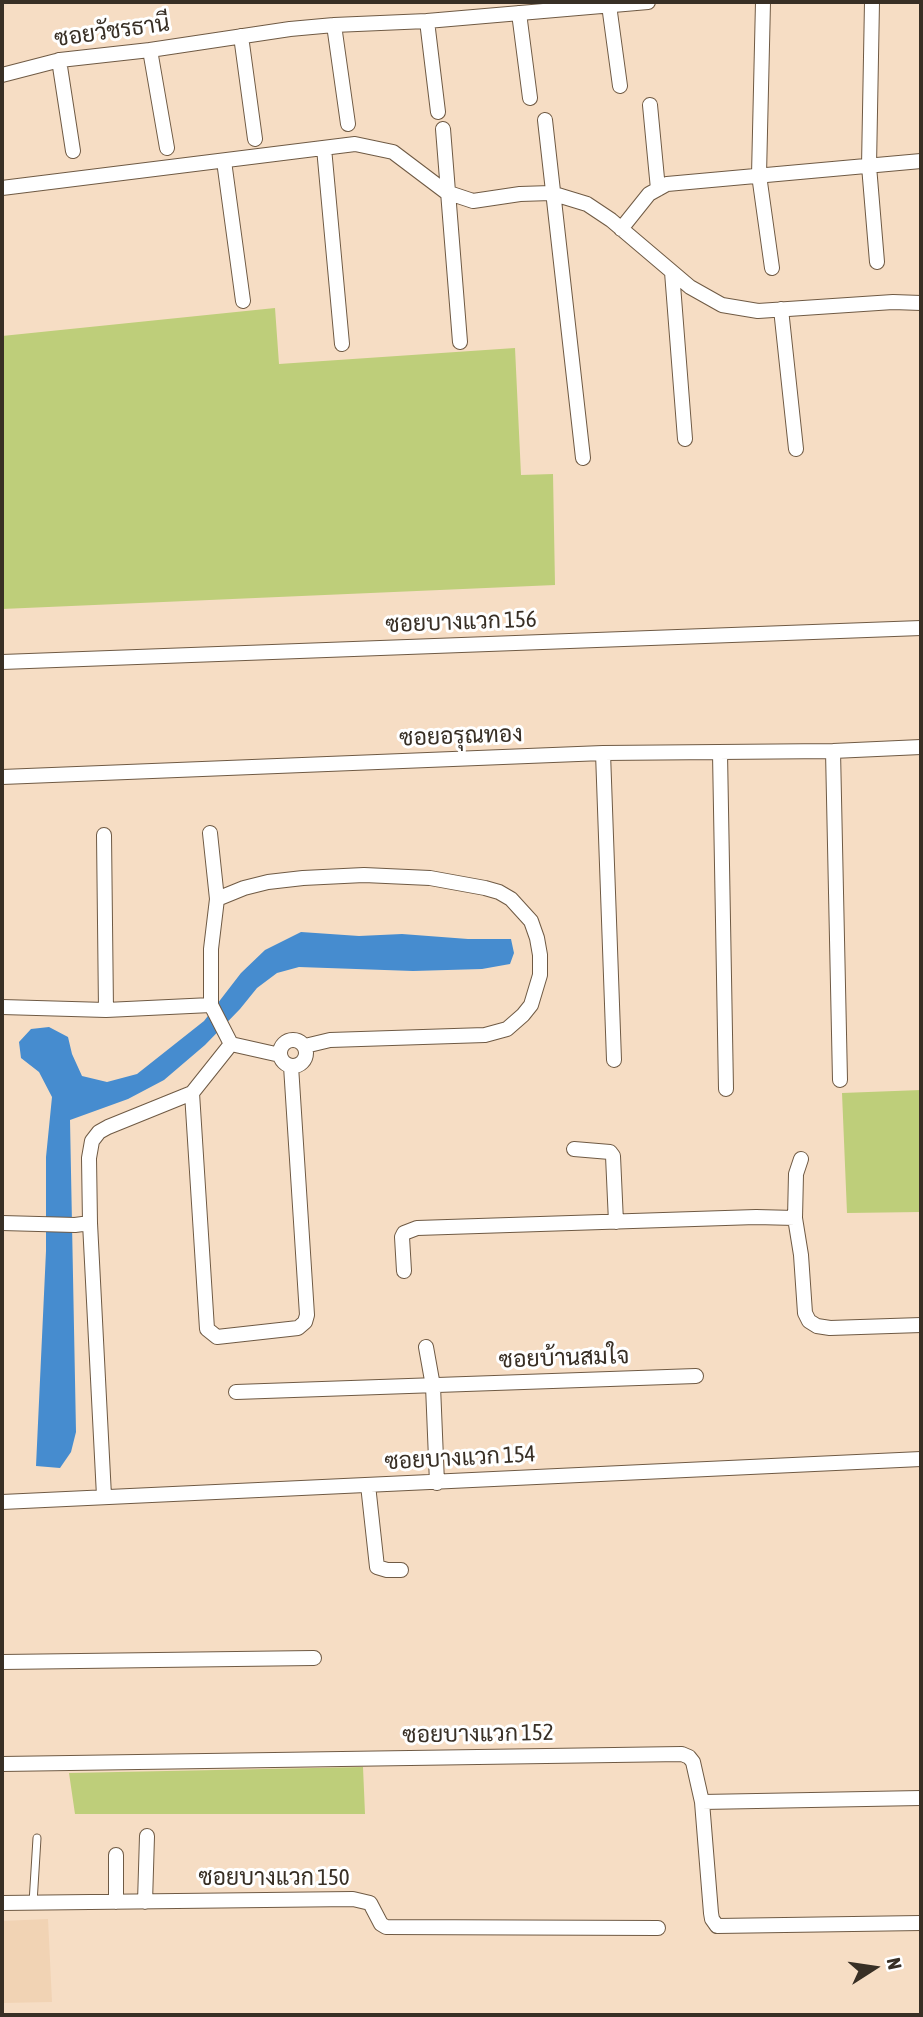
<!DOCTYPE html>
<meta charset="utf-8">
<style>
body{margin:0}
#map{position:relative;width:923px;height:2017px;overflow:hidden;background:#f6ddc4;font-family:"Asap Condensed",sans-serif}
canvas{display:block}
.frame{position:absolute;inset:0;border:4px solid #382f25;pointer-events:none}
.north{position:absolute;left:839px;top:1933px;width:70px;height:70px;-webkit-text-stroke:5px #fff;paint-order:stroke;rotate:78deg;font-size:19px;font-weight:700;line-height:28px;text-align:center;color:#382f25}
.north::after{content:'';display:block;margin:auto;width:24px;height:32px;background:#382f25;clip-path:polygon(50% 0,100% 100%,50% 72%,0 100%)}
</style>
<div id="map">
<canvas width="923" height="2017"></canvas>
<div class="frame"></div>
<div class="north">N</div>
</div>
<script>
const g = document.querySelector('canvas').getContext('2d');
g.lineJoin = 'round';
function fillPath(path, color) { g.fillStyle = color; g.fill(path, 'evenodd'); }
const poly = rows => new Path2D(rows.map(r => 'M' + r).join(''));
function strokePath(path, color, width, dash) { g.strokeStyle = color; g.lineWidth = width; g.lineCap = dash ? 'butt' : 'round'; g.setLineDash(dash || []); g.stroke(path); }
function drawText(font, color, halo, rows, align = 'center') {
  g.font = font + ' "Asap Condensed",Sarabun,sans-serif'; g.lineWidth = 6; g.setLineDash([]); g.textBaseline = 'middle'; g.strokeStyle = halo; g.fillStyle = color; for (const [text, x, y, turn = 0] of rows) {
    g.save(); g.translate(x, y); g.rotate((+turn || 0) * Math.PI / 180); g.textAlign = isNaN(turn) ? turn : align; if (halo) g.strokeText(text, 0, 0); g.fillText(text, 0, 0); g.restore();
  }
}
const built = poly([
 [48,1919,52,2002,2,2003,2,1921]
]);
const green = poly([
 [275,308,279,364,515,348,521,475,553,474,555,585,2,609,2,336],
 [921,1090,921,1212,847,1213,842,1093],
 [363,1767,365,1814,75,1814,69,1773]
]);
const water = poly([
 [301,932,359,936,402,934,468,939,511,939,514,953,510,964,482,969,413,971,299,967,277,973,257,988,240,1009,205,1045,164,1080,128,1099,70,1120,76,1432,71,1452,60,1468,36,1466,46,1251,46,1157,52,1097,39,1072,21,1058,19,1042,31,1029,49,1027,68,1037,72,1054,82,1076,107,1082,137,1074,204,1021,241,973,265,950]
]);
const service = poly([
 [33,1903,37,1838]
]);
const minor = poly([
 [763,2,759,175,772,268],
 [872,2,869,166,877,262],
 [609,5,620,86],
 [519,13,530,98],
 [427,21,438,112],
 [334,25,348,124],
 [241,36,255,139],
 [150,50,167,148],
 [59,60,73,151],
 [2,75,60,60,150,50,290,29,334,25,427,21,648,2],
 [650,105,658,189],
 [545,120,583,458],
 [443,129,460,342],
 [324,148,342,344],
 [224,161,243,301],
 [2,188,355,144,393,152,446,192,473,201,520,194,551,193,587,204,611,220,690,287,722,305,758,311,893,302,921,303],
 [621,229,649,194,667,184,921,161],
 [672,272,685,439],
 [781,309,796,449],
 [2,662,921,628],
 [833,751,840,1080],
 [603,753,614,1060],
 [720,753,726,1089],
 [2,777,603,753,833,751,921,747],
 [210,833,217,899],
 [104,835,106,1010],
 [211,1005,211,949,217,899,244,888,268,882,303,878,364,875,430,878,485,888,499,892,511,899,531,921,537,938,540,955,540,975,531,1005,523,1015,507,1029,485,1035,330,1040,305,1046],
 [2,1007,106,1010,211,1005,231,1044,192,1093,108,1127,99,1132,92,1141,89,1158,90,1223,104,1496],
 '280 1053a13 13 0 1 1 26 0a13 13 0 1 1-26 0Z',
 [231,1044,280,1055],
 [192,1093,207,1329,217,1337,298,1328,305,1322,307,1315,291,1066],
 [574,1149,610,1152,613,1156,616,1222],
 [801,1159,796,1174,795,1218,801,1255,805,1313,809,1321,817,1326,830,1328,921,1325],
 [2,1223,75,1225,90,1223],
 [404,1271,402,1237,404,1233,417,1228,756,1217,795,1218],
 [426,1347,433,1386,437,1483],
 [236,1392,696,1376],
 [368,1485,377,1567,387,1570,401,1570],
 [2,1502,921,1459],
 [2,1662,314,1658],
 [2,1764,682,1754,689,1757,693,1762,702,1802,921,1798],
 [702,1802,711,1913,712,1919,717,1926,921,1923],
 [116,1902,116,1855],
 [145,1902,147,1836],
 [2,1903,353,1899,370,1903,381,1924,386,1927,658,1928]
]);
const streetNames = [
 ["ซอยวัชรธานี",112,31,-8],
 ["ซอยบางแวก 156",461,622,-2],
 ["ซอยอรุณทอง",461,736,-2],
 ["ซอยบ้านสมใจ",564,1358,-2],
 ["ซอยบางแวก 154",460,1458,-3],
 ["ซอยบางแวก 152",478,1734,-1],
 ["ซอยบางแวก 150",274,1878]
];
fillPath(built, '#f1d3b4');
fillPath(green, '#bece7a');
fillPath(water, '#468ccf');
strokePath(service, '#6f5a44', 9);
strokePath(minor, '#6f5a44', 16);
strokePath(service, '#fff', 7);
strokePath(minor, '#fff', 14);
drawText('23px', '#382f25', '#fff', streetNames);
</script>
